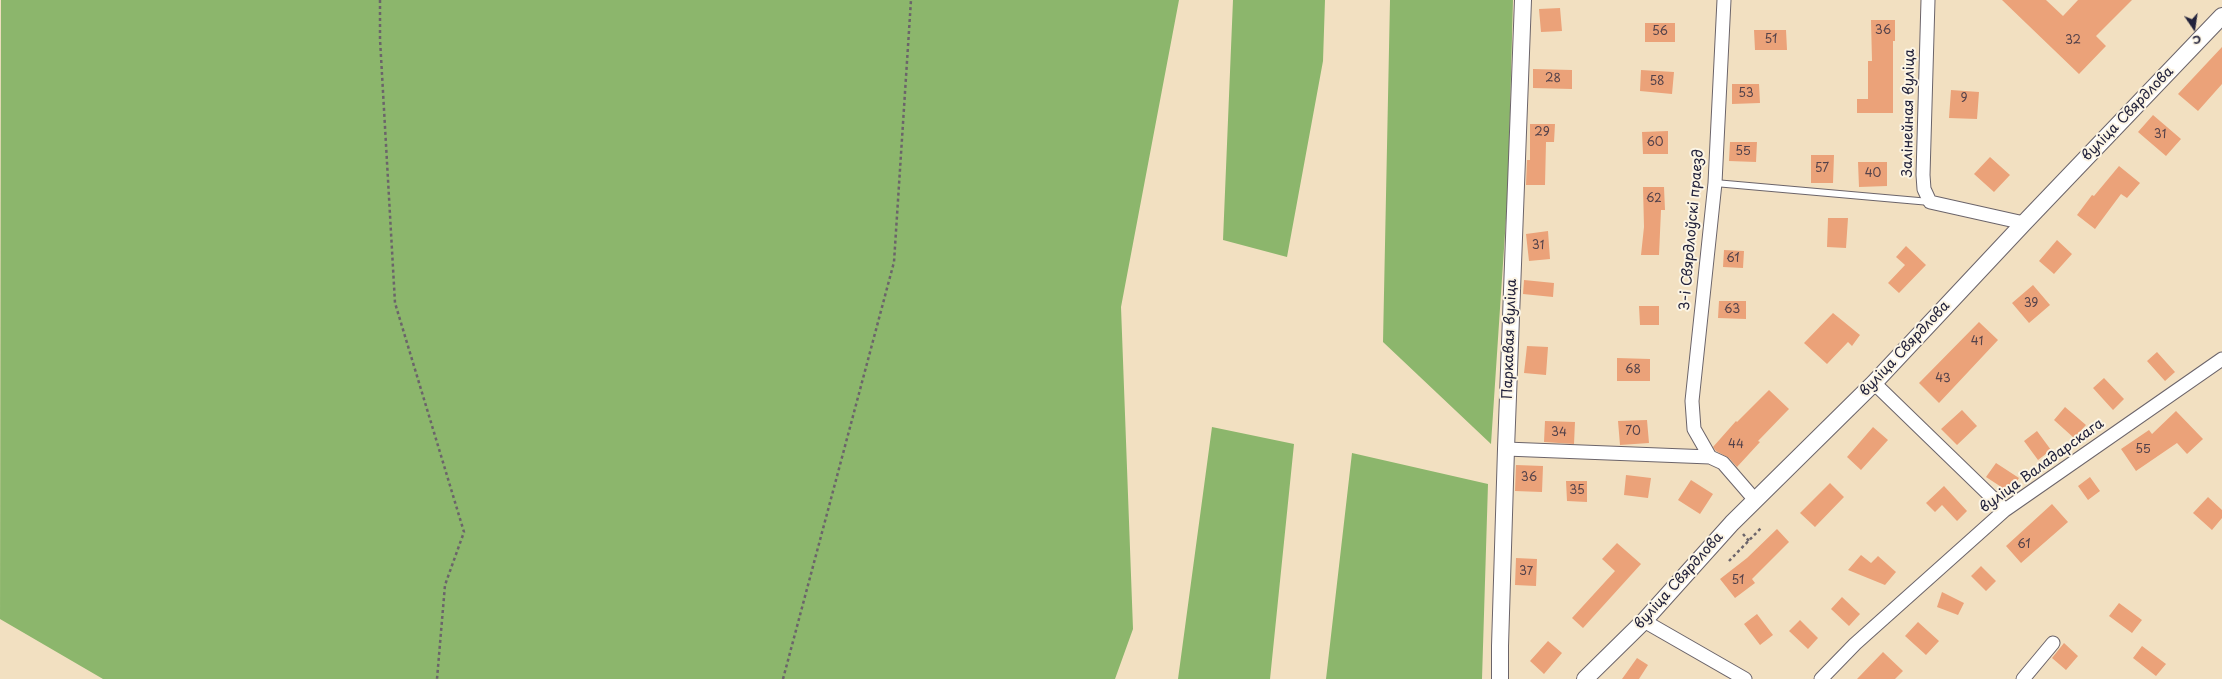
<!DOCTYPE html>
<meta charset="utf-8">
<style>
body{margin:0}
#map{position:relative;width:2222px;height:679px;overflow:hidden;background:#f2e0c1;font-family:"Playpen Sans",sans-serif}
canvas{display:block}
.north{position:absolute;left:2174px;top:8px;width:40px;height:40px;-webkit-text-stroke:3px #fcf5e5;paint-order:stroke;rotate:167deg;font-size:11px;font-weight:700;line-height:16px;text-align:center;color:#22223b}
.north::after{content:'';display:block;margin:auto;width:14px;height:18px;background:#22223b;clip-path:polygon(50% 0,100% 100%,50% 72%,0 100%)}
</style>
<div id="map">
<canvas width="2222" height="679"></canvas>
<div class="north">С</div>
</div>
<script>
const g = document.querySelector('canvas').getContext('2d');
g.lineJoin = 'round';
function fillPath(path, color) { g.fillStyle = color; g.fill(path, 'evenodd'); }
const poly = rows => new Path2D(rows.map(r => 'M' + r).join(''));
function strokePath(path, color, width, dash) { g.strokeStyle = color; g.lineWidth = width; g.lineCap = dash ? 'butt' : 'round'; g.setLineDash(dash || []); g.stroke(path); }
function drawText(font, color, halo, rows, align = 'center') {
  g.font = font + ' "Playpen Sans",sans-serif'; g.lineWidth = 4; g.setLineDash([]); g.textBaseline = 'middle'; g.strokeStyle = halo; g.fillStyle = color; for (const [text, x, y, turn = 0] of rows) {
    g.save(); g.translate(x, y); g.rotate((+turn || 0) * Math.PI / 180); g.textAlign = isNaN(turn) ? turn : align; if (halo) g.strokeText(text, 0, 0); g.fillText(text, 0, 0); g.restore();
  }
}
const forest = poly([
 [1,0,1179,0,1121,307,1133,629,1115,679,103,679,0,619],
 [1233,0,1325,0,1323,61,1287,257,1223,240],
 [1390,0,1513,0,1508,188,1491,444,1383,342],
 [1212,427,1294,444,1270,679,1178,679],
 [1352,453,1488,484,1482,679,1326,679]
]);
const building = poly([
 [2002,0,2046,0,2063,16,2078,0,2132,0,2096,36,2106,46,2079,74],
 [1560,8,1562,31,1541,32,1539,9],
 [1871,20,1895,20,1895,41,1893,41,1893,113,1857,113,1857,99,1868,99,1868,61,1872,61],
 [1645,23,1675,23,1675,42,1645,42],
 [1754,30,1786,30,1787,50,1755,50],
 [2222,47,2222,84,2198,111,2178,94],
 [1533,69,1572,70,1572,89,1533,88],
 [1641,70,1674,72,1672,94,1640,91],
 [1732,84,1759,84,1760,103,1732,104],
 [1951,90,1979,92,1977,119,1949,118],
 [2153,115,2181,139,2166,156,2138,132],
 [1530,124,1555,124,1554,142,1546,142,1545,185,1526,185,1527,160,1530,160],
 [1668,131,1668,154,1643,154,1642,132],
 [1730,142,1757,142,1756,162,1729,161],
 [1811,155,1834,155,1833,183,1811,183],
 [1990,157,2010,175,1994,192,1974,174],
 [1858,162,1887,162,1887,186,1859,187],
 [2119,166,2140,183,2127,198,2121,194,2095,229,2077,215,2092,195,2094,196],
 [1643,187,1664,187,1665,210,1661,210,1659,255,1641,255,1644,227],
 [1828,218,1848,218,1846,248,1827,247],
 [1548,231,1550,259,1529,261,1526,234],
 [2057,240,2072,254,2054,274,2039,261],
 [1906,246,1926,265,1899,293,1888,283,1905,265,1896,257],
 [1724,250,1744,251,1743,268,1723,267],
 [1524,280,1554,283,1553,297,1523,294],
 [2033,285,2050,305,2029,323,2012,303],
 [1719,301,1746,301,1746,319,1718,318],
 [1639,306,1659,306,1659,325,1640,325],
 [1833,313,1860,335,1852,346,1848,342,1827,364,1804,343],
 [1979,322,1998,340,1939,403,1919,383],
 [1527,346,1548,347,1546,375,1524,373],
 [2157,352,2175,372,2165,381,2147,361],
 [1617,358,1650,359,1650,381,1617,381],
 [2104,378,2124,399,2113,410,2093,388],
 [1769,390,1789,409,1758,441,1760,442,1737,467,1729,458,1716,451,1713,447,1736,421,1737,422],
 [2065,407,2086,425,2074,438,2054,420],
 [1962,410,1977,426,1957,445,1941,429],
 [2176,411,2203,439,2187,454,2177,443,2136,471,2121,449,2149,430,2152,434],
 [1647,420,1649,443,1620,445,1618,421],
 [1545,421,1575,422,1574,444,1544,442],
 [1873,427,1888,440,1861,470,1847,457],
 [2037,431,2051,450,2038,460,2024,441],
 [1996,463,2019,478,2009,492,1986,477],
 [1516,465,1543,466,1542,492,1515,491],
 [1626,475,1651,478,1648,498,1624,495],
 [2090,477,2100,491,2088,500,2078,486],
 [1691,480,1713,494,1700,514,1678,500],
 [1566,481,1587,481,1587,502,1567,501],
 [1830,483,1844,497,1815,527,1800,513],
 [1944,486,1967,511,1957,521,1942,505,1935,512,1926,503],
 [2208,497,2222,510,2222,518,2212,530,2193,513],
 [2052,504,2068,522,2021,563,2006,546],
 [1777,529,1789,542,1752,579,1755,583,1735,598,1720,579,1747,558],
 [1617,543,1641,564,1583,628,1572,618,1615,571,1602,559],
 [1861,555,1871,563,1878,556,1896,572,1885,585,1848,570],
 [1516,558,1537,559,1536,586,1515,585],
 [1981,566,1996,581,1986,591,1971,576],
 [1942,592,1964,603,1958,615,1937,607],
 [1842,597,1860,614,1849,626,1831,609],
 [2119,603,2142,620,2132,633,2109,616],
 [1757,614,1773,635,1760,645,1744,624],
 [1800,620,1818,638,1808,649,1789,631],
 [1918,622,1939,641,1926,655,1905,636],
 [1548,641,1562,653,1544,674,1530,661],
 [2064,643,2078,656,2066,670,2052,658],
 [2142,646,2166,664,2156,676,2133,658],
 [1883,652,1903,671,1895,679,1857,679],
 [1637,658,1648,665,1639,679,1622,679]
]);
const path = poly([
 [380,0,380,39,395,303,464,532,445,585,437,679],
 [1743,534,1749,541],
 [1729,561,1762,527],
 [783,679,894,262,911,0]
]);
const service = poly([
 [1715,183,1930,202]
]);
const minor = poly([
 [1928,0,1923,175,1924,189,1930,202,2024,223],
 [1874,383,2005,510],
 [1506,449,1710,457,1723,463,1755,500],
 [1710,457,1694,429,1692,401,1715,183,1724,0],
 [1644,621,1745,679],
 [1821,679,1855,644,2005,510,2222,359],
 [2023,679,2053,643]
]);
const tertiary = poly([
 [1500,679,1500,646,1506,449,1523,0],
 [1585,679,1644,621,1732,523,1874,383,2024,223,2222,16]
]);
const numberNames = [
 ["36",1883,31],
 ["56",1660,32],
 ["51",1771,40],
 ["32",2073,41],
 ["28",1553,79],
 ["58",1657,82],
 ["53",1746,94],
 ["9",1964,99],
 ["29",1542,133],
 ["31",2160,135],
 ["60",1655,143],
 ["55",1743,152],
 ["57",1822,169],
 ["40",1873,174],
 ["62",1654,199],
 ["31",1538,246],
 ["61",1733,259],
 ["39",2031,304],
 ["63",1732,310],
 ["41",1977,342],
 ["68",1633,370],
 ["43",1943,379],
 ["70",1633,432],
 ["34",1559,433],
 ["44",1736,445],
 ["55",2143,450],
 ["36",1529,478],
 ["35",1577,491],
 ["61",2024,545],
 ["37",1526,572],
 ["51",1738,581]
];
const streetNames = [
 ["Залінейная вуліца",1909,113,-89],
 ["вуліца Свярдлова",2128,114,-46],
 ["3-і Свярдлоўскі праезд",1692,230,-85],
 ["Паркавая вуліца",1510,339,-88],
 ["вуліца Свярдлова",1905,349,-47],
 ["вуліца Валадарскага",2042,466,-36],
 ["вуліца Свярдлова",1679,581,-48]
];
fillPath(forest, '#8cb66c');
fillPath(building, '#eba279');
strokePath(service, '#6b646a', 8);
strokePath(minor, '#6b646a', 15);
strokePath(tertiary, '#6b646a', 18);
strokePath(path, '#6b646a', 2.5, [3, 3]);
strokePath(service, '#fff', 6);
strokePath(minor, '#fff', 13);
strokePath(tertiary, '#fff', 16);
drawText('12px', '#54424a', null, numberNames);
drawText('14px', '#22223b', '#fcf5e5', streetNames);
</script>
